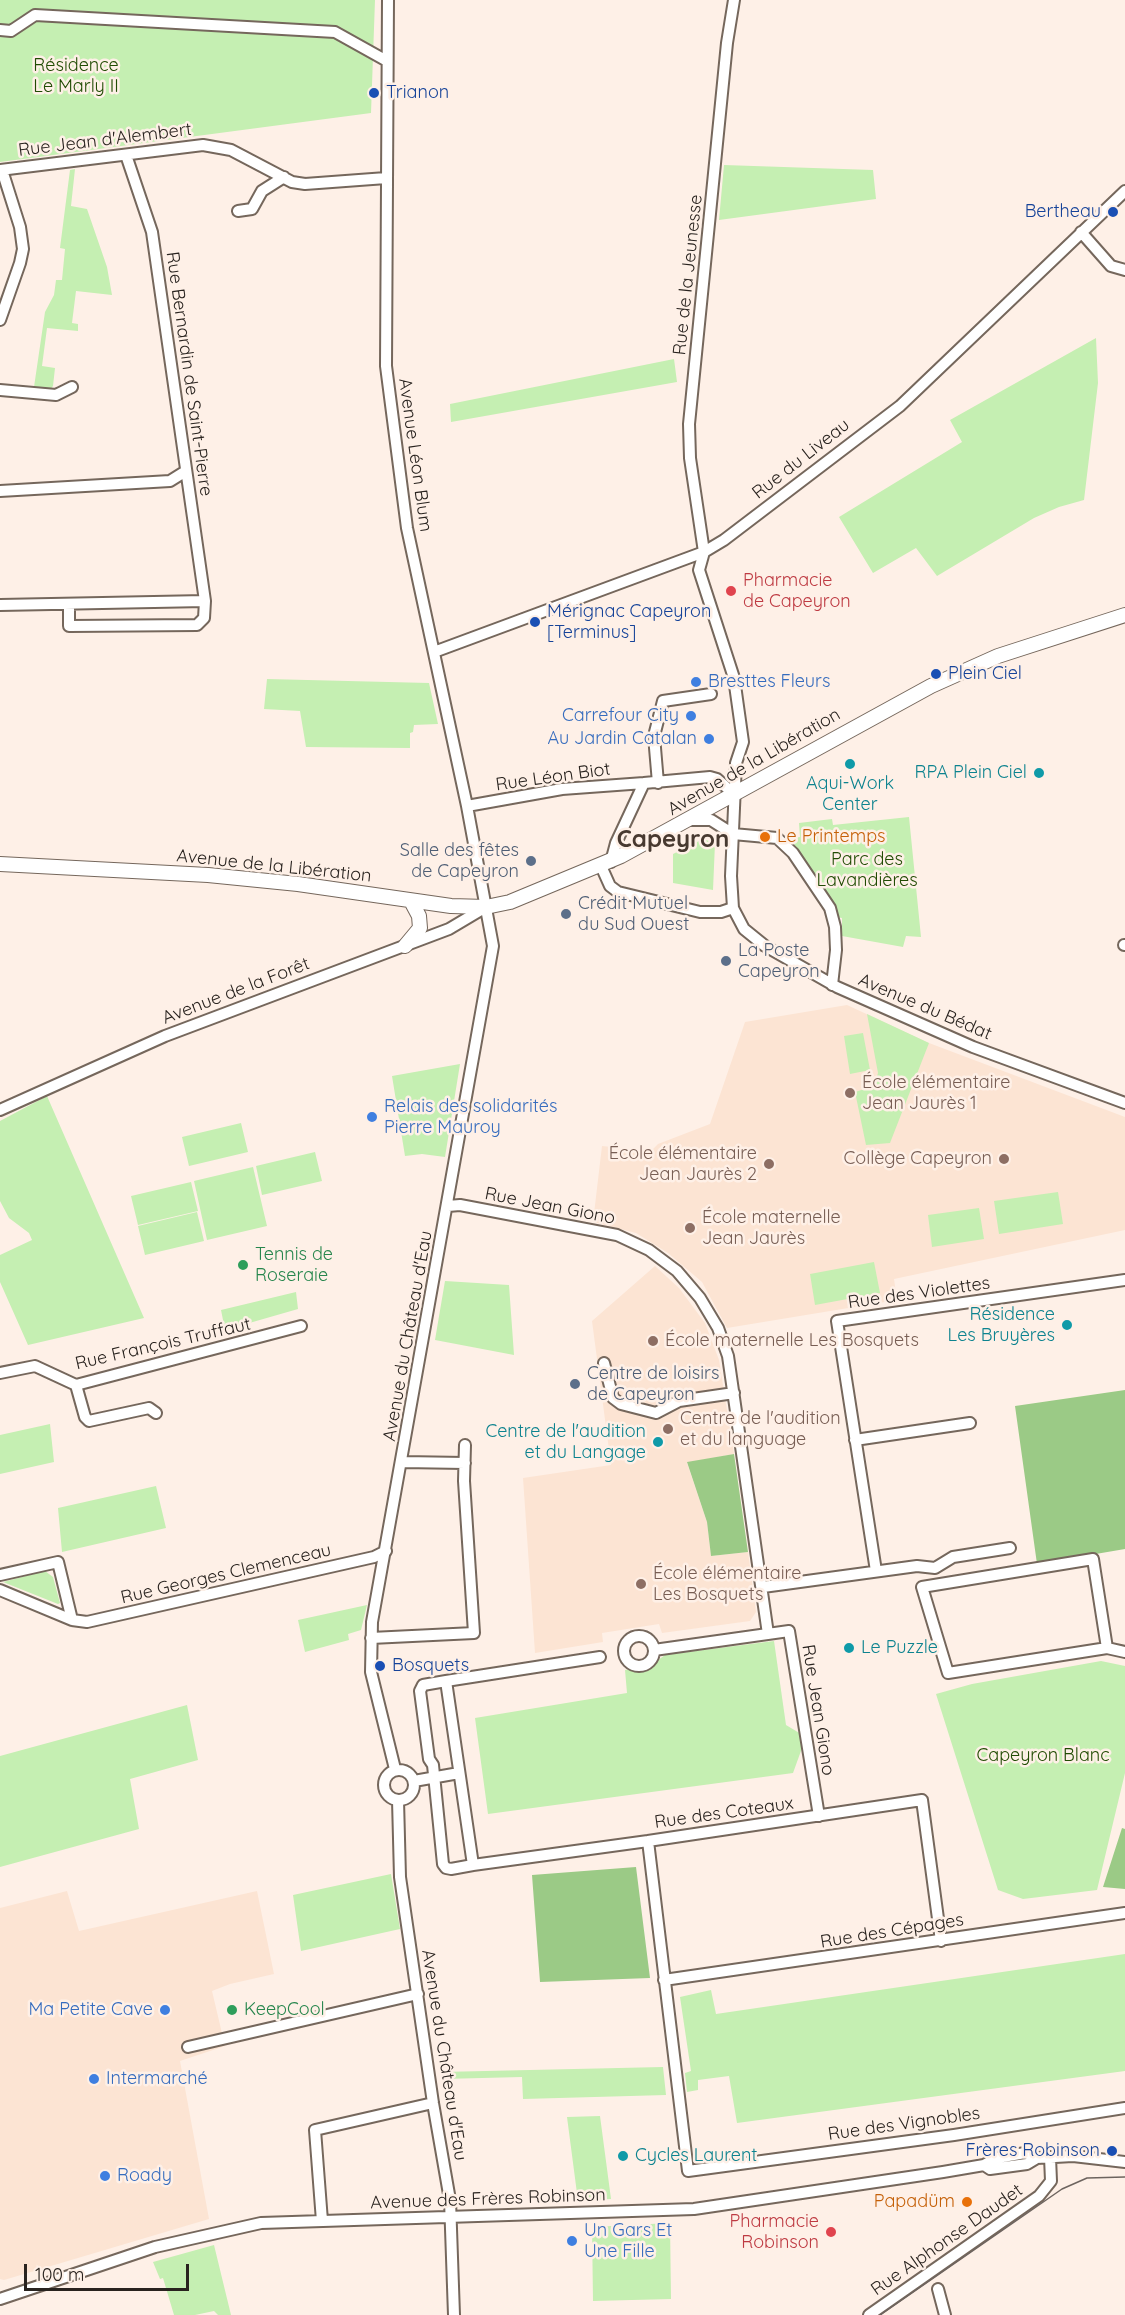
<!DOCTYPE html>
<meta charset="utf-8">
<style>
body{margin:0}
#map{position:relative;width:1125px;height:2315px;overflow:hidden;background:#fef0e7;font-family:Quicksand,sans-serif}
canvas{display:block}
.scale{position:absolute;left:24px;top:2264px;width:165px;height:27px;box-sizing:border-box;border:3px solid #29231f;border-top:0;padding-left:8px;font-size:18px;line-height:21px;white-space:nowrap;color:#29231f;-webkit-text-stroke:4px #fef0e7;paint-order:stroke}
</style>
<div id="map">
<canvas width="1125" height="2315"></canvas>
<div class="scale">100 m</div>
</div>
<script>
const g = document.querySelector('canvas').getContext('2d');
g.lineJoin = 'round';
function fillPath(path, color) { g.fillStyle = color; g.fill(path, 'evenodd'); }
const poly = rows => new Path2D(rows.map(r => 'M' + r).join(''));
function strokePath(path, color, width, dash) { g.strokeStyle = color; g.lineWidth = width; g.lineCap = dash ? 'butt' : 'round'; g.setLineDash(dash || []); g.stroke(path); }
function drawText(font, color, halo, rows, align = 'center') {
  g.font = font + ' Quicksand,sans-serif'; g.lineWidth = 5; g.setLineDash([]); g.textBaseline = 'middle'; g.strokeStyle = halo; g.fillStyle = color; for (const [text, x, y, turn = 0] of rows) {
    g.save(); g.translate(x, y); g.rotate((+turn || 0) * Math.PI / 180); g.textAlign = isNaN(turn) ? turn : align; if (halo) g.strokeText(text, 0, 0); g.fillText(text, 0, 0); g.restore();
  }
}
const built = poly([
 [847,1005,929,1043,1125,1117,1125,1230,894,1279,897,1300,727,1328,702,1282,668,1253,636,1233,593,1222,602,1146,651,1151,658,1144,710,1124,745,1022],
 [655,1266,679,1288,705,1323,719,1360,734,1454,687,1463,707,1522,711,1556,748,1552,756,1612,750,1621,662,1633,659,1624,602,1633,603,1642,535,1653,523,1478,611,1465,592,1321],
 [67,1891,79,1931,257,1891,274,1974,230,1984,212,1991,225,2046,180,2061,209,2219,4,2280,0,2279,0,1908]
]);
const green = poly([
 [0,0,375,0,371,113,0,162],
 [724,165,873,170,876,199,719,220],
 [75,169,71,206,87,209,107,267,112,295,76,291,72,323,78,324,78,331,47,328,42,366,55,368,53,386,50,390,34,387,45,312,54,295,56,280,62,280,65,249,60,248,70,170],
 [1096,338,1098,383,1084,500,1059,507,1034,518,937,576,916,548,873,573,839,517,962,442,950,420],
 [674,359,677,382,451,422,450,404],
 [267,679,429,683,438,724,414,725,413,732,410,733,410,748,306,747,300,711,264,709],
 [909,817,921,937,906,936,903,947,842,936,842,918,836,917,835,908,786,838,800,837,799,823,832,819,833,825],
 [703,839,715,843,713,890,673,883,673,854],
 [867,1014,929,1043,890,1143,866,1145,855,1092,874,1086,878,1073],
 [863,1033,870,1070,850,1074,844,1036],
 [460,1064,445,1157,422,1154,405,1156,392,1076],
 [47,1096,144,1318,28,1345,0,1282,0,1255,32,1240,29,1233,9,1218,0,1201,0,1121],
 [241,1123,248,1152,189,1166,182,1137],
 [315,1152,322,1181,262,1195,256,1166],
 [253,1167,267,1226,207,1240,194,1181],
 [191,1182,198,1211,138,1225,131,1196],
 [1058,1192,1063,1224,999,1234,994,1201],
 [979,1208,984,1239,932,1247,928,1215],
 [197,1212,204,1241,145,1255,138,1226],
 [874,1262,880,1293,815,1305,810,1274],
 [445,1281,509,1285,514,1355,435,1340],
 [296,1292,298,1309,225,1330,221,1310],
 [50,1424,54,1462,0,1474,0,1435],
 [156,1486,166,1528,62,1552,58,1508],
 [45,1571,53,1577,60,1603,58,1604,3,1582],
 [367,1605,361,1630,348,1634,349,1640,305,1652,298,1620],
 [774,1641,786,1725,806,1737,793,1773,488,1814,475,1718,627,1693,625,1670,650,1666,665,1655],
 [1101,1661,1125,1666,1125,1773,1097,1890,1023,1899,998,1890,936,1694,972,1684],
 [187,1705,198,1760,130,1779,139,1829,0,1867,0,1756],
 [391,1874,400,1929,301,1951,293,1895],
 [1125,1954,1125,2071,737,2123,729,2076,698,2080,698,2090,687,2092,685,2073,691,2071,680,1997,711,1990,716,2014],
 [663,2067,666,2095,523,2099,522,2077,442,2079,441,2072],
 [600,2116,611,2199,578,2201,567,2117],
 [670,2223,671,2299,593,2301,592,2227],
 [214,2245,231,2315,218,2315,214,2311,195,2315,174,2315,163,2278,160,2279,153,2262]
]);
const forest = poly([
 [1125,1390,1125,1549,1037,1564,1015,1406],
 [734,1454,748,1552,711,1556,707,1522,687,1462],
 [1122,1828,1125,1829,1125,1889,1103,1887],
 [636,1867,650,1978,540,1982,532,1875]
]);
const minor = poly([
 [388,0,386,366,407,528,467,806,493,946,372,1622,371,1672,395,1769],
 [734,0,727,43,689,424,690,458,704,552,699,570,734,678,743,742,736,763,731,876,733,908,744,929,765,946,837,987,973,1047,1125,1103],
 [0,30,11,31,35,15,335,32,387,61],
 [126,155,152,232,205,601],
 [0,170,203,145,231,150,292,182,305,184,386,178],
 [238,211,252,209,262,191,284,177],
 [1081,232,1111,266,1125,270],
 [0,320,20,263,23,249,20,227,2,170],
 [0,390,56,395,72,387],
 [0,491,170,481,186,471],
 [0,605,205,601,204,618,197,625,69,626,69,605],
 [434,652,704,552,724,540,900,406,1125,191],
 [658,783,654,736,663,701,711,694],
 [467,806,562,789,644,783],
 [690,820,711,820,733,834],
 [733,834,777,838,793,853,830,908,835,927,836,950,832,985],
 [611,862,616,843,644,783,710,777,717,779,735,795],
 [601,866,610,886,618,892,700,912,721,912,733,908],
 [1124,945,1125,945],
 [0,1110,165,1036,449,929,486,907],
 [448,1206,460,1205,617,1235,649,1250,677,1271,700,1298,718,1328,728,1356,768,1634],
 [604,1363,613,1398,621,1404,656,1413,679,1401,734,1393],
 [0,1373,35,1366,76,1385,301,1326],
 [76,1385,85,1417,89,1421,149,1408,156,1413],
 [855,1440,970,1423],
 [403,1462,465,1463],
 [876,1571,837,1321,1125,1280],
 [0,1575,58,1562,72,1620],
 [763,1587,917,1566,935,1568,953,1557,1010,1548],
 [0,1590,72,1620,87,1622,374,1557,386,1551],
 '624 1651a15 15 0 1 1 30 0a15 15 0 1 1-30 0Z',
 [371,1638,474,1633,464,1481,465,1445],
 [1107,1648,1093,1559,922,1587,948,1673,1107,1648,1125,1652],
 [654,1650,789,1631,819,1816],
 [600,1657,446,1681,473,1865,648,1841],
 [446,1681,423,1685,420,1691,429,1759,433,1765,443,1864,446,1868,451,1869,473,1865],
 '384 1785a15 15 0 1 1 30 0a15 15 0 1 1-30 0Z',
 [414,1781,459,1773],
 [398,1800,400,1877,433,2103,450,2200,454,2315],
 [941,1941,922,1800,648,1841,688,2171,954,2135,1125,2108],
 [664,1980,1125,1913],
 [188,2047,418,1994],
 [984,2165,990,2169,1027,2164,1037,2158],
 [322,2221,315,2130,433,2103],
 [938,2289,945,2315],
 [0,2299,155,2247,261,2223,694,2209,943,2172,984,2165,997,2158,1025,2153,1037,2158,1073,2156,1125,2162],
 [869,2315,1039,2196,1051,2181,1050,2157]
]);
const major = poly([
 [0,864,208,875,298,884,451,906,486,907,510,902,621,856,931,686,998,656,1125,615],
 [405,946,420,928,419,916,411,901]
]);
const tram = poly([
 [880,2315,1062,2189,1087,2178,1125,2177]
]);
const markers = [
 [374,93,6,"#1a4fb4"],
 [1113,212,6,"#1a4fb4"],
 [731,591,6,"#e0444e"],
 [535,622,6,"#1a4fb4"],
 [936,674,6,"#1a4fb4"],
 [696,682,6,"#3f7fe0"],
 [691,716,6,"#3f7fe0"],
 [709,739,6,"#3f7fe0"],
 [850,764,6,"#0f9aa8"],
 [1039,773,6,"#0f9aa8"],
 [765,837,6,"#e8710a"],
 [531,861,6,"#5c6f8a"],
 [566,914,6,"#5c6f8a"],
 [726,961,6,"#5c6f8a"],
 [850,1093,6,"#8d6e63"],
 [372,1117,6,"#3f7fe0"],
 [1004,1159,6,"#8d6e63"],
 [769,1164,6,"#8d6e63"],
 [690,1228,6,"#8d6e63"],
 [243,1265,6,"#2e9e5b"],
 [1067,1325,6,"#0f9aa8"],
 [653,1341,6,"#8d6e63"],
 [575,1384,6,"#5c6f8a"],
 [668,1429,6,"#8d6e63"],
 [658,1442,6,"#0f9aa8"],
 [641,1584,6,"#8d6e63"],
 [849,1648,6,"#0f9aa8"],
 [380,1666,6,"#1a4fb4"],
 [165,2010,6,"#3f7fe0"],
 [232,2010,6,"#2e9e5b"],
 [94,2079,6,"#3f7fe0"],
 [1112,2151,6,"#1a4fb4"],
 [623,2156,6,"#0f9aa8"],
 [105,2176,6,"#3f7fe0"],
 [967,2202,6,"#e8710a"],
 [831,2232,6,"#e0444e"],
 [572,2241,6,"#3f7fe0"]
];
const parkNames = [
 ["Résidence",76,66],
 ["Le Marly II",76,87],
 ["Parc des",867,860],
 ["Lavandières",867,881],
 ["Capeyron Blanc",1043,1756]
];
const transitNames = [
 ["Trianon",386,93],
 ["Bertheau",1101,212,"right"],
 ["Mérignac Capeyron",547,612],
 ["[Terminus]",547,633],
 ["Plein Ciel",948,674],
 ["Bosquets",392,1666],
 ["Frères Robinson",1100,2151,"right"]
];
const streetNames = [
 ["Rue Jean d'Alembert",105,140,-7],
 ["Rue de la Jeunesse",688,275,-84],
 ["Rue Bernardin de Saint-Pierre",189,374,82],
 ["Avenue Léon Blum",415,455,82],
 ["Rue du Liveau",801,459,-38],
 ["Avenue de la Libération",754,762,-30],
 ["Rue Léon Biot",553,777,-8],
 ["Avenue de la Libération",274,866,6],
 ["Avenue de la Forêt",236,991,-21],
 ["Avenue du Bédat",925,1007,23],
 ["Rue Jean Giono",550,1206,11],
 ["Rue des Violettes",919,1293,-8],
 ["Avenue du Château d'Eau",408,1336,-80],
 ["Rue François Truffaut",163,1344,-13],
 ["Rue Georges Clemenceau",226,1574,-13],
 ["Rue Jean Giono",818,1710,81],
 ["Rue des Coteaux",724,1813,-8],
 ["Rue des Cépages",892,1931,-9],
 ["Avenue du Château d'Eau",444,2055,81],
 ["Rue des Vignobles",904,2124,-8],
 ["Avenue des Frères Robinson",488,2199,-2],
 ["Rue Alphonse Daudet",947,2240,-35]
];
const healthNames = [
 ["Pharmacie",743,581],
 ["de Capeyron",743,602],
 ["Pharmacie",819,2222,"right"],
 ["Robinson",819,2243,"right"]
];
const shopNames = [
 ["Bresttes Fleurs",708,682],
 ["Carrefour City",679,716,"right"],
 ["Au Jardin Catalan",697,739,"right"],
 ["Relais des solidarités",384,1107],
 ["Pierre Mauroy",384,1128],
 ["Ma Petite Cave",153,2010,"right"],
 ["Intermarché",106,2079],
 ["Roady",117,2176],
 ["Un Gars Et",584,2231],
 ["Une Fille",584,2252]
];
const cultureNames = [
 ["RPA Plein Ciel",1027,773],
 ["Aqui-Work",850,784,"center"],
 ["Center",850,805,"center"],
 ["Résidence",1055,1315],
 ["Les Bruyères",1055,1336],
 ["Centre de l'audition",646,1432],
 ["et du Langage",646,1453],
 ["Le Puzzle",861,1648,"left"],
 ["Cycles Laurent",635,2156,"left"]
];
const foodNames = [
 ["Le Printemps",777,837],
 ["Papadüm",955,2202,"right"]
];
const serviceNames = [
 ["Salle des fêtes",519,851,"right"],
 ["de Capeyron",519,872,"right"],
 ["Crédit Mutuel",578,904],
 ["du Sud Ouest",578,925],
 ["La Poste",738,951],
 ["Capeyron",738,972],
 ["Centre de loisirs",587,1374],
 ["de Capeyron",587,1395]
];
const educationNames = [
 ["École élémentaire",862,1083],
 ["Jean Jaurès 1",862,1104],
 ["École élémentaire",757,1154,"right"],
 ["Jean Jaurès 2",757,1175,"right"],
 ["Collège Capeyron",992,1159,"right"],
 ["École maternelle",702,1218],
 ["Jean Jaurès",702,1239],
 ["École maternelle Les Bosquets",665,1341],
 ["Centre de l'audition",680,1419],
 ["et du language",680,1440],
 ["École élémentaire",653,1574],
 ["Les Bosquets",653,1595]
];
const leisureNames = [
 ["Tennis de",255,1255],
 ["Roseraie",255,1276],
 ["KeepCool",244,2010]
];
const districtNames = [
 ["Capeyron",673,840]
];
fillPath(built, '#fce4d3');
fillPath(green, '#c5efb2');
fillPath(forest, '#9bca86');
strokePath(minor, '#75675c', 14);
strokePath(major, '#75675c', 16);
strokePath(minor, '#fff', 10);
strokePath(major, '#fff', 14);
strokePath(tram, '#6d645f', 1.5);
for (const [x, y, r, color] of markers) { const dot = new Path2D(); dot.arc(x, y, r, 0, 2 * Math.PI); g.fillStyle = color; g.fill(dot); strokePath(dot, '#fef0e7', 2); }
drawText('18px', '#214c03', '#fef0e7', parkNames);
drawText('18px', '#164399', '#fef0e7', transitNames, 'left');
drawText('18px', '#29231f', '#fef0e7', streetNames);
drawText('18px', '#be3a42', '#fef0e7', healthNames, 'left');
drawText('18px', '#366cbe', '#fef0e7', shopNames, 'left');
drawText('18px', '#0d838f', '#fef0e7', cultureNames, 'right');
drawText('18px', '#c56008', '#fef0e7', foodNames, 'left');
drawText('18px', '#4e5e75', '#fef0e7', serviceNames, 'left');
drawText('18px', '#785e54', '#fef0e7', educationNames, 'left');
drawText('18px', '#27864d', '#fef0e7', leisureNames, 'left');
drawText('bold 24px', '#473930', '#fef0e7', districtNames);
</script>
